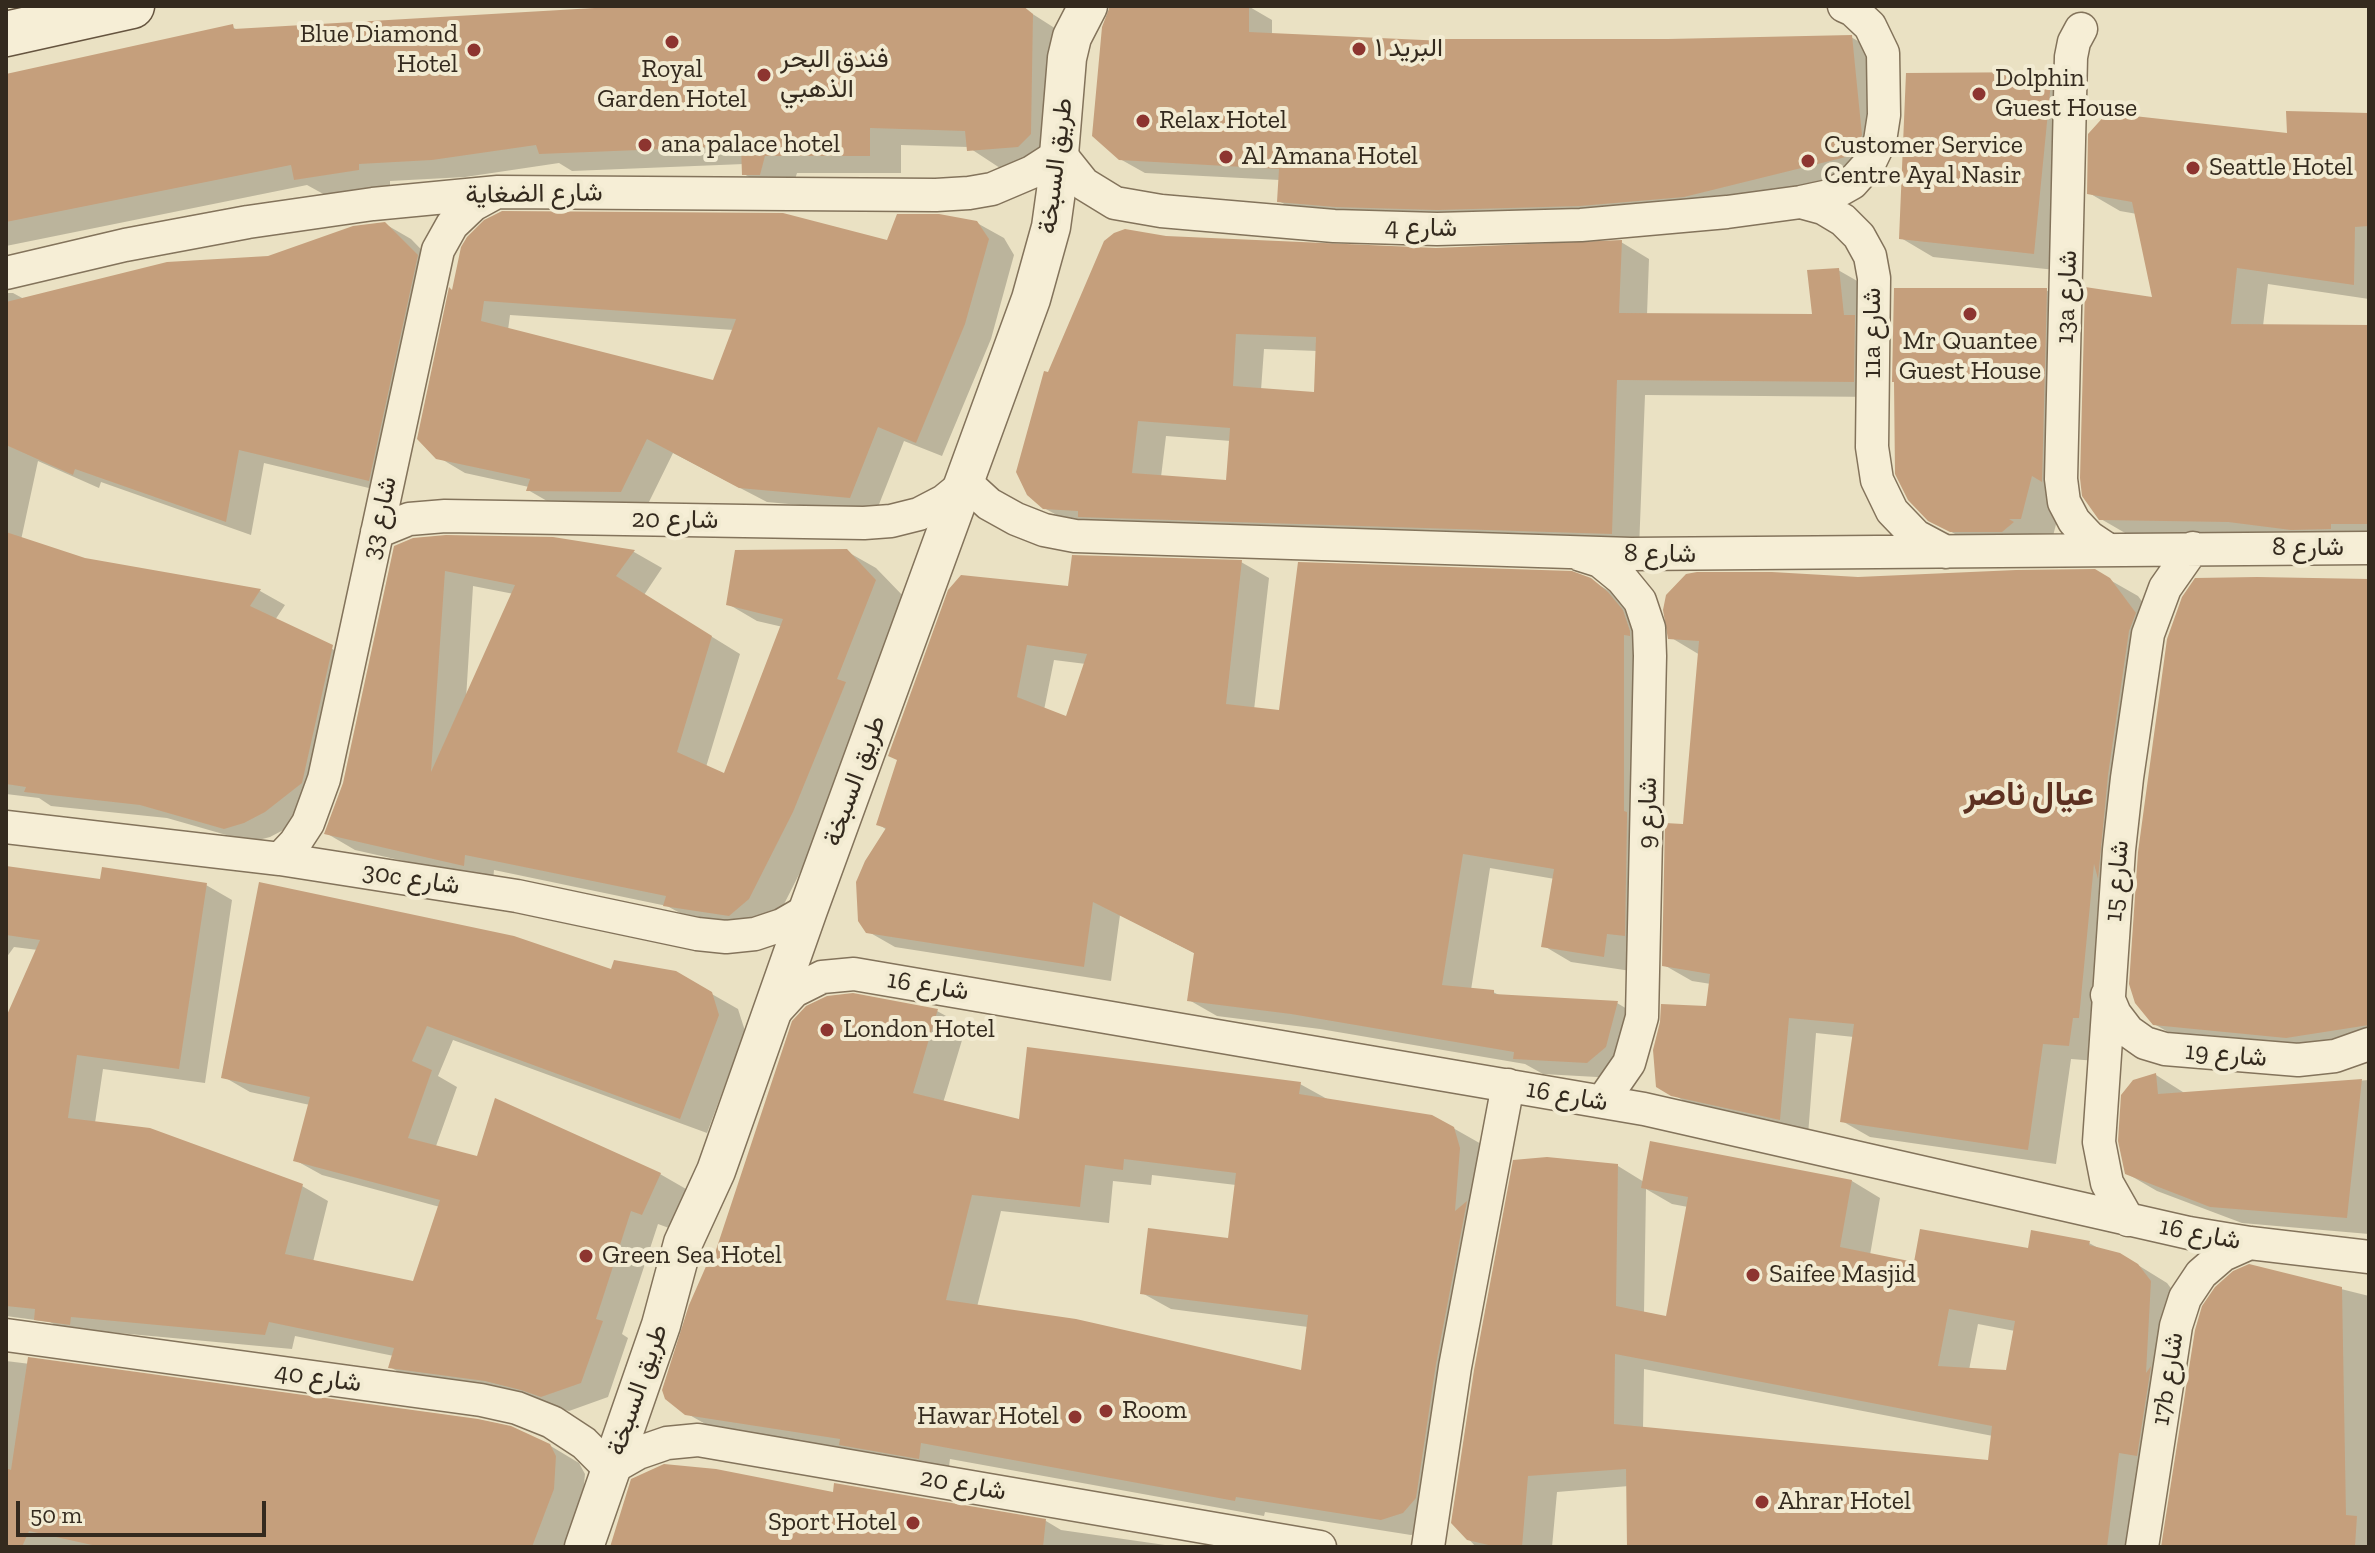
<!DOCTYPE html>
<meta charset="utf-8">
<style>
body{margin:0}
#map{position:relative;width:2375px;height:1553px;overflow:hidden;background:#eae1c3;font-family:"Zilla Slab",serif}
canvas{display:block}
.frame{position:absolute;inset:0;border:8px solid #342a1e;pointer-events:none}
.scale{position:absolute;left:16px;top:1501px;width:250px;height:36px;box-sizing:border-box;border:4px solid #342a1e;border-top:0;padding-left:10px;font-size:24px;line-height:28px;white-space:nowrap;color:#342a1e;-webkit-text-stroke:6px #f2ebd2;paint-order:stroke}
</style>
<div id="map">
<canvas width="2375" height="1553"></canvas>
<div class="frame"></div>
<div class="scale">50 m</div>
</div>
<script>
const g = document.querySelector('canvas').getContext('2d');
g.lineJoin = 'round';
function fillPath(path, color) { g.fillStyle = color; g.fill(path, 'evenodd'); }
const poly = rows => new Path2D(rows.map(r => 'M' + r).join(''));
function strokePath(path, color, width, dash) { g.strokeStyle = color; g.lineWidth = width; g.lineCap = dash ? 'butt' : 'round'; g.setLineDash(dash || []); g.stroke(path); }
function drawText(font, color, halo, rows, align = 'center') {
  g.font = font + ' "Zilla Slab",Vazirmatn,serif'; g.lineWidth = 8; g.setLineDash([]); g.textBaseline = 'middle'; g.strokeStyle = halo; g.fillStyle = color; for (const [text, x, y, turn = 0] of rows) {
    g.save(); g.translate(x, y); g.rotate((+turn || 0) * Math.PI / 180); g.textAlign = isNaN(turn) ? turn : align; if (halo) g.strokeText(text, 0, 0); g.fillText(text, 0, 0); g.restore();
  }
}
const shadow = poly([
 [663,6,1020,6,1064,34,1050,164,1000,168,968,147,901,145,901,173,797,173,791,192,775,192,744,174,744,164,572,171,559,163,465,177,390,181,390,188,327,196,307,185,6,246,6,76,232,27,240,31],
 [1113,6,1248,6,1272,20,1272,35,1447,43,1851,37,1875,51,1874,169,1709,209,1361,220,1303,215,1279,201,1280,180,1145,173,1120,159],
 [2051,74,2083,92,2065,271,1933,257,1901,238],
 [2369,115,2369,299,2268,284,2263,326,2369,327,2369,540,2132,537,2101,519,2154,300,2137,214,2120,211,2089,193],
 [977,223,1004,238,1014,255,991,339,942,456,904,441,876,512,767,502,673,453,647,506,554,505,528,490,529,487,465,473,438,457,454,292,888,243],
 [510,315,734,330,714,382,508,330],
 [385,224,411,239,442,271,394,494,264,463,251,535,101,482,99,488,38,461,21,540,85,560,260,591,285,605,275,620,358,662,291,826,270,837,251,842,167,818,51,806,39,798,6,794,6,293,13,293,24,299,268,258],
 [1166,238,1436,250,1621,242,1649,259,1647,315,1814,316,1838,270,1866,286,1881,397,1645,395,1639,549,1073,524,1044,508,1050,375],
 [1264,349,1318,351,1316,394,1261,390],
 [1166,436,1231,441,1228,482,1161,477],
 [2046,290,2078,309,2064,493,2053,536,1962,538,1929,519],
 [552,539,634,552,662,568,644,595,740,654,706,767,725,776,783,627,757,621,728,604,846,551,876,568,905,598,865,696,874,700,822,829,778,916,759,931,695,921,667,906,494,870,493,881,355,850,326,833,344,784,395,547],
 [473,586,514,594,466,699],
 [1241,562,1269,578,1254,710,1280,713,1590,580,1618,596,1636,610,1631,971,1571,962,1544,946,1555,879,1490,868,1471,990,1493,992,1501,996,1617,1003,1644,1019,1615,1078,1543,1074,1525,1064,1320,1029,1217,1016,1189,1000,1196,954,1120,915,1111,981,895,947,867,931,887,830,878,824,1070,588],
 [1054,660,1086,664,1067,718,1044,710],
 [2094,571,2138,596,2163,630,2097,1061,2071,1059,2056,1164,1870,1137,1842,1121,1854,1037,1816,1033,1808,1135,1702,1111,1658,1086,1708,1008,1711,984,1692,981,1664,965,1684,827,1700,655,1670,637,1858,579],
 [2369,581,2369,1046,2186,1042,2154,1024],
 [6,868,101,881,206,885,232,900,205,1083,103,1069,95,1123,302,1186,328,1201,313,1262,414,1283,440,1207,322,1175,295,1160,310,1105,250,1092,224,1077,612,972,675,973,738,1009,745,1031,707,1133,453,1040,438,1076,457,1087,436,1146,478,1159,660,1174,686,1189,669,1228,658,1224,622,1334,628,1338,608,1397,569,1411,513,1395,416,1382,390,1367,394,1356,295,1336,292,1349,97,1331,97,1334,63,1329,50,1322,6,1316,6,1022,38,950,14,947,6,958],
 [937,1011,966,1027,943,1103,1021,1122,1300,1084,1329,1100,1453,1128,1483,1145,1432,1529,1411,1535,1265,1512,1264,1516,950,1459,948,1474,716,1430,686,1413,715,1258],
 [1152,1175,1236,1185,1230,1241,1142,1293,1171,1309,1308,1327,1302,1372,977,1307,1001,1211,1109,1223,1113,1181,1151,1185],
 [2156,1075,2186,1094,2369,1080,2369,1234,2242,1223,2157,1191,2126,1173],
 [1618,1166,1644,1182,1852,1181,1880,1198,1870,1255,1916,1264,2089,1243,2102,1250,2120,1254,2167,1283,2179,1299,2137,1547,1632,1547,1629,1486,1557,1492,1552,1547,1476,1547,1453,1522],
 [1646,1189,1672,1204,1688,1207,1667,1318,1644,1313],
 [1978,1324,2015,1331,2008,1372,1969,1370],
 [1644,1369,1993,1436,1989,1462,1643,1428],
 [2249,1266,2369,1296,2369,1547,2163,1547],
 [6,1361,120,1375,549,1445,579,1463,585,1474,582,1506,567,1547,6,1547],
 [836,1485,1046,1521,1061,1530,1179,1547,613,1547,835,1494]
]);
const building = poly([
 [629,6,1023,6,1033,14,1031,134,1018,147,967,151,965,131,870,128,870,156,765,156,760,175,742,175,741,146,539,154,536,145,432,160,359,164,359,170,294,180,291,165,6,222,6,74,233,24,234,29],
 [1110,6,1249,6,1249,32,1445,41,1445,39,1668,39,1852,35,1862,135,1850,156,1684,197,1580,206,1437,210,1335,207,1277,202,1279,169,1119,160,1092,136,1102,27],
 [2052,72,2034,254,1899,239,1906,73],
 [2286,111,2369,113,2369,226,2355,227,2354,285,2237,268,2231,324,2369,325,2369,524,2331,524,2331,529,2291,530,2228,522,2099,520,2082,496,2080,478,2085,287,2152,297,2132,202,2087,194,2088,134,2107,113,2287,133],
 [502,211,783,213,887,240,897,214,939,214,977,221,989,239,965,324,916,443,878,427,850,498,739,488,647,439,621,492,526,491,530,479,436,459,417,439,449,287,452,290,461,247,467,237,484,220],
 [484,301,736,319,713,380,481,321],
 [385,222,418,255,369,481,239,450,226,522,75,469,73,475,6,445,6,302,167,262,268,256,353,226],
 [1125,229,1166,236,1436,248,1622,240,1619,313,1812,314,1807,270,1839,268,1844,315,1855,315,1854,382,1617,380,1612,534,1078,517,1078,511,1043,509,1027,495,1016,472,1044,371,1048,372,1104,241,1114,233],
 [1236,334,1316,337,1314,392,1233,386],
 [1138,421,1230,428,1226,480,1132,473],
 [1894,288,2047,288,2042,482,2032,476,2021,519,2009,519,2014,522,2002,532,1950,532,1928,521,1908,500,1895,474,1894,382,1892,382],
 [6,532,85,558,261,589,250,606,333,645,302,783,265,812,244,823,224,829,140,805,24,792,26,787,6,784],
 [446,535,553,537,635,550,616,576,712,636,677,752,724,773,783,619,726,605,735,550,847,549,876,580,837,679,846,682,793,812,749,899,729,916,663,906,666,896,465,855,464,866,324,834,343,783,394,546,413,538],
 [445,571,515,585,431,772],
 [1072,555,1242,560,1226,704,1279,710,1298,562,1572,571,1591,578,1608,592,1623,610,1630,631,1630,636,1624,635,1624,811,1627,812,1627,819,1625,936,1607,934,1604,957,1541,947,1554,869,1463,854,1442,985,1494,990,1494,994,1618,1001,1606,1047,1587,1063,1513,1059,1514,1052,1291,1014,1187,1001,1194,953,1093,902,1084,967,866,933,858,921,856,882,865,861,886,828,876,825,897,760,888,756,948,590,961,575,1068,586],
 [1027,645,1087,654,1066,716,1017,697],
 [2095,569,2110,578,2136,613,2129,631,2108,775,2098,879,2094,864,2079,1018,2073,1018,2069,1046,2043,1044,2028,1150,1840,1122,1854,1024,1789,1018,1780,1120,1671,1096,1656,1087,1653,1050,1660,1022,1661,1004,1706,1006,1710,974,1662,966,1665,823,1683,824,1699,641,1668,639,1663,610,1666,595,1686,574,1697,572,1772,572,1858,577,2016,570],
 [2257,577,2369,579,2369,1025,2286,1038,2153,1025,2135,1003,2129,984,2138,852,2167,639,2182,597,2195,578],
 [6,866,100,879,102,867,207,883,179,1069,77,1055,68,1118,150,1128,303,1184,285,1254,413,1281,440,1200,293,1161,310,1097,221,1078,259,882,514,936,611,969,614,960,676,971,712,992,719,1015,680,1119,427,1026,412,1061,432,1070,408,1138,477,1156,495,1098,661,1173,642,1215,631,1211,596,1319,603,1321,581,1383,541,1397,521,1390,485,1381,388,1368,394,1348,269,1322,265,1335,71,1317,70,1325,34,1320,35,1309,6,1306,6,1017,40,940,6,935],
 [853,993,938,1009,913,1093,1019,1119,1027,1047,1301,1082,1299,1094,1432,1115,1454,1127,1460,1148,1455,1211,1467,1201,1436,1364,1416,1498,1403,1513,1381,1520,1236,1497,1235,1501,921,1443,919,1459,839,1445,840,1439,685,1415,665,1399,662,1390,689,1305,711,1255,714,1256,792,1021,806,1006,827,996],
 [1124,1159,1236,1173,1228,1238,1148,1228,1140,1294,1308,1315,1301,1370,1076,1319,946,1300,972,1195,1080,1207,1085,1165,1123,1170],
 [2156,1073,2158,1094,2362,1079,2347,1218,2210,1207,2125,1174,2118,1141,2121,1095,2133,1080],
 [1650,1141,1852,1180,1840,1247,1914,1262,1920,1229,2028,1248,2031,1230,2090,1241,2089,1245,2120,1253,2138,1264,2151,1281,2146,1373,2151,1366,2137,1456,2119,1453,2107,1547,1627,1547,1626,1469,1528,1476,1522,1547,1497,1547,1467,1540,1451,1523,1474,1370,1513,1160,1547,1157,1618,1164,1616,1306,1666,1316,1688,1197,1641,1188],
 [1949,1309,2015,1321,2006,1370,1938,1366],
 [1615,1354,1992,1426,1988,1460,1614,1424],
 [2249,1264,2342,1287,2346,1515,2357,1516,2355,1547,2161,1547,2195,1330,2202,1306,2215,1287,2233,1271],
 [28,1357,478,1419,511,1426,550,1444,556,1456,554,1489,532,1547,101,1547,29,1531,22,1547,6,1547,6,1468,11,1470],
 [664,1464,716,1469,833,1492,834,1483,1046,1519,1043,1547,610,1547,631,1479]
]);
const minor = poly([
 [2081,29,2074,42,2071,57,2061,479,2064,502,2074,521,2089,537,2107,549],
 [1801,202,1823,208,1843,220,1859,236,1870,256,1874,278,1872,447,1877,480,1892,511,1916,536,1946,552],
 [6,273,125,245,248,222,373,204,498,192,936,195,969,193,992,189,1032,172,1060,154,1084,184,1115,203,1161,211,1334,226,1437,229,1581,225,1727,212,1801,202,1829,196,1852,183,1869,164,1880,141,1884,115,1883,53,1870,26,1853,10,1844,6],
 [377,532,409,519,445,516,864,523,891,521,919,514,944,501,966,483,989,504,1016,519,1044,530,1075,536,1631,554,2369,548],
 [1581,555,1600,561,1622,579,1640,601,1649,628,1650,656,1642,1017,1629,1063,1602,1102],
 [6,827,280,859,517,896,697,934,726,937,755,934,782,925,808,910],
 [280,859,295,843,308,823,324,779,438,250,452,225,473,205,495,193],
 [2107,995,2115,1014,2128,1031,2145,1043,2165,1049,2298,1060,2335,1056,2369,1044],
 [773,1014,794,991,822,977,854,974,1644,1109,2189,1233,2250,1243,2369,1257],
 [2128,1220,2107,1183,2099,1142,2119,850,2127,778,2148,634,2165,588,2193,548],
 [6,1335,481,1400,517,1408,552,1422,584,1443,610,1469,638,1453,667,1443,698,1440,1320,1547],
 [1428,1547,1455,1367,1508,1085],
 [2142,1547,2176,1326,2185,1298,2201,1274,2223,1255,2250,1243]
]);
const tertiary = poly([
 [584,1547,661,1325,683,1243,716,1171,808,910,1031,299,1051,227,1056,191,1067,58,1072,37,1088,6]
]);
const secondary = poly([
 [6,34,132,6]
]);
const markers = [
 [672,42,8,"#8d3530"],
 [1359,49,8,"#8d3530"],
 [474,50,8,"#8d3530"],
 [764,75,8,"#8d3530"],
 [1979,94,8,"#8d3530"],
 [1143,121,8,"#8d3530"],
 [645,145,8,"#8d3530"],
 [1226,157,8,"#8d3530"],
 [1808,161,8,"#8d3530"],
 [2193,168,8,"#8d3530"],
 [1970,314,8,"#8d3530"],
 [827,1030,8,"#8d3530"],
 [586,1256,8,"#8d3530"],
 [1753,1275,8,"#8d3530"],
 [1106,1411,8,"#8d3530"],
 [1075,1417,8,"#8d3530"],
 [1762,1502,8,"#8d3530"],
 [913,1523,8,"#8d3530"]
];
const poiNames = [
 ["Blue Diamond",458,35,"right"],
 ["Hotel",458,65,"right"],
 ["البريد ١",1375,49],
 ["فندق البحر",780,60],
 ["الذهبي",780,90],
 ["Royal",672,70,"center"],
 ["Garden Hotel",672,100,"center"],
 ["Dolphin",1995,79],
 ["Guest House",1995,109],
 ["Relax Hotel",1159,121],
 ["ana palace hotel",661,145],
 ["Customer Service",1824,146],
 ["Centre Ayal Nasir",1824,176],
 ["Al Amana Hotel",1242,157],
 ["Seattle Hotel",2209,168],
 ["Mr Quantee",1970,342,"center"],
 ["Guest House",1970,372,"center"],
 ["London Hotel",843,1030],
 ["Green Sea Hotel",602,1256],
 ["Saifee Masjid",1769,1275],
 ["Room",1122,1411],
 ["Hawar Hotel",1059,1417,"right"],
 ["Ahrar Hotel",1778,1502],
 ["Sport Hotel",897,1523,"right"]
];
const streetNames = [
 ["طريق السبخة",1056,166,-83],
 ["شارع الضغاية",534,194,-1],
 ["شارع 4",1421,228,1],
 ["13a شارع",2067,297,-88],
 ["11a شارع",1873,333,-90],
 ["شارع 33",380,518,-78],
 ["شارع 20",675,520,1],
 ["شارع 8",2308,548],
 ["شارع 8",1660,554,1],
 ["طريق السبخة",855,781,-70],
 ["شارع 9",1648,813,-89],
 ["30c شارع",411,879,9],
 ["شارع 15",2117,881,-85],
 ["شارع 16",928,986,9],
 ["شارع 19",2226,1055,5],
 ["شارع 16",1567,1096,10],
 ["شارع 16",2200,1234,11],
 ["شارع 40",318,1378,8],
 ["17b شارع",2168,1379,-81],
 ["طريق السبخة",638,1390,-71],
 ["شارع 20",963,1485,10]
];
const districtNames = [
 ["عيال ناصر",2029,795]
];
fillPath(shadow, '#0003');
fillPath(building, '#c59f7c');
strokePath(minor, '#83735b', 35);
strokePath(tertiary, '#83735b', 41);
strokePath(secondary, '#65543f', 47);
strokePath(minor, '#f6eed6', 32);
strokePath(tertiary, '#f6eed6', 38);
strokePath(secondary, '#f6eed6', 44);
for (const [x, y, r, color] of markers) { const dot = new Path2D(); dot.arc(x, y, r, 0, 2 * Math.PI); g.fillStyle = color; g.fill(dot); strokePath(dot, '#f2ebd2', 3); }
drawText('26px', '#342a1e', '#f2ebd2', poiNames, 'left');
drawText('26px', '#342a1e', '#f2ebd2', streetNames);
drawText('bold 34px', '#5d3121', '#f2ebd2', districtNames);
</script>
